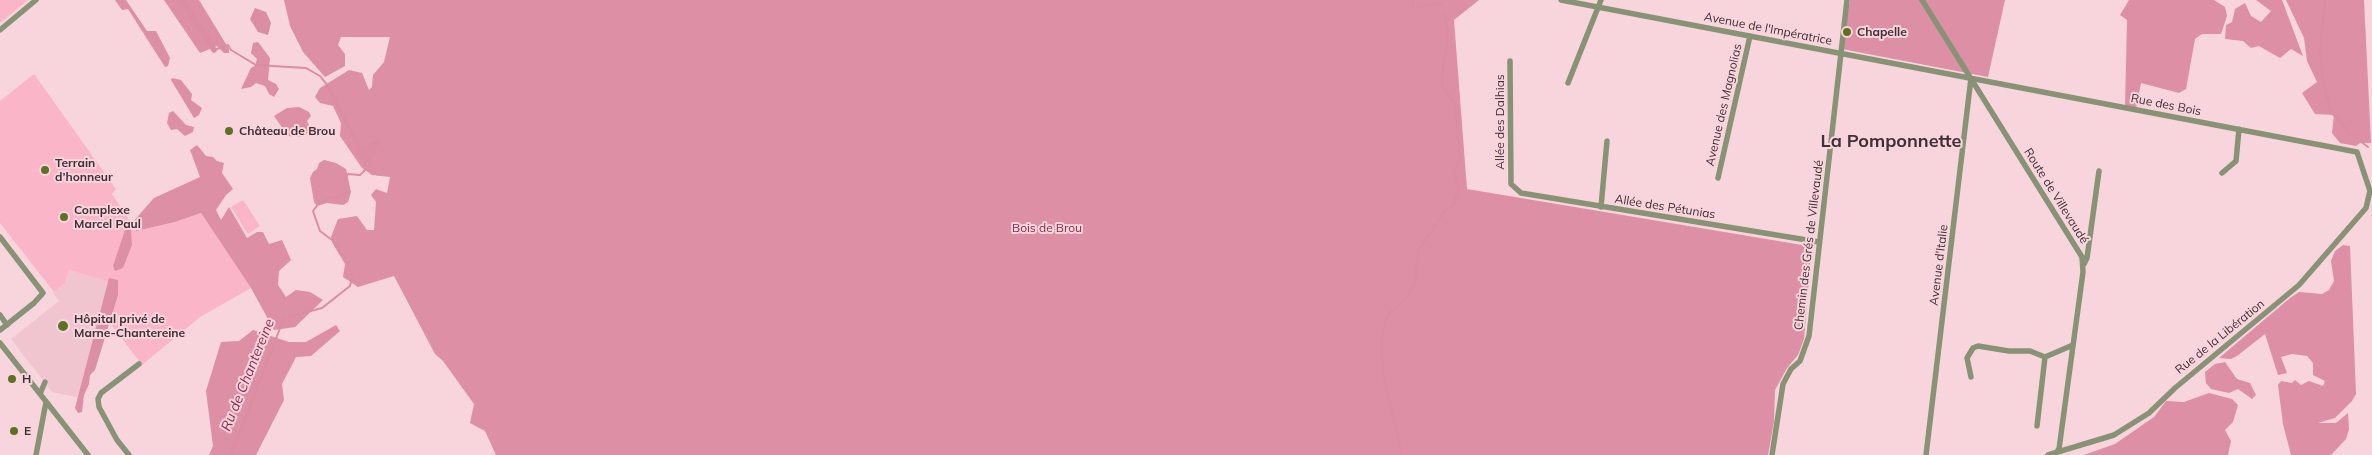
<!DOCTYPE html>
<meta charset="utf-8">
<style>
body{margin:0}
canvas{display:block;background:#f8d4dd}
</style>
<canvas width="2372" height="455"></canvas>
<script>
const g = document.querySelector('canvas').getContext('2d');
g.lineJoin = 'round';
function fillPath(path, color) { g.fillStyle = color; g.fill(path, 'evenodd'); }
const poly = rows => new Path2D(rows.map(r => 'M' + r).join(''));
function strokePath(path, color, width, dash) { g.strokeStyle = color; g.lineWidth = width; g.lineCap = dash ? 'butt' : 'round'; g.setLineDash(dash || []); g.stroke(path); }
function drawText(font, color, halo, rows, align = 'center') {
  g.font = font + ' Mulish,sans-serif'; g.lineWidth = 4; g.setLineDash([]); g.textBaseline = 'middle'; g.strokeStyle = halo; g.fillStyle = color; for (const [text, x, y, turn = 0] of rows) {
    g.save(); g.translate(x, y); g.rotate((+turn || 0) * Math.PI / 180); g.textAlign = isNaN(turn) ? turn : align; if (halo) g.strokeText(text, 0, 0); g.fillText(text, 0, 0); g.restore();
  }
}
const built = poly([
 [69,270,111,282,80,398,52,392,11,339,59,301,53,293,65,283]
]);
const green = poly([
 [0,0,28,0,0,23],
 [34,74,116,189,112,194,131,223,131,229,136,231,175,222,201,213,251,288,200,317,142,365,102,312,110,282,69,270,65,283,54,292,0,223,0,101],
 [243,200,260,226,248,234,231,207]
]);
const forest = poly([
 [115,0,126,0,147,31,156,31,170,58,168,66,165,67,128,9,122,10],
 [164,0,199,0,229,49,229,53,224,53,217,46,200,53],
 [284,0,1479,0,1454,20,1467,189,1808,246,1811,256,1804,339,1798,355,1787,368,1775,390,1774,422,1768,455,496,455,485,431,470,423,474,404,443,361,435,354,394,276,358,287,343,277,345,264,333,244,331,237,338,219,357,216,367,230,374,230,376,202,371,195,376,189,387,193,390,177,372,175,362,168,340,136,341,123,333,106,320,103,315,97,320,88,349,70,362,73,369,90,372,87,373,75,384,62,390,37,341,37,338,45,345,54,345,66,325,77,303,52,290,26],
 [1850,0,2005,0,1988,77,1842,49],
 [2129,0,2214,0,2225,7,2227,16,2221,34,2202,34,2195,39,2186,89,2179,93,2141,83,2136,109,2125,107,2127,20,2120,15],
 [2256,0,2282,0,2303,56,2291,49,2280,58,2259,46,2251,48,2243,41,2225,39,2226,25,2232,22,2235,9,2245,3,2251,16,2261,22,2271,11],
 [2286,0,2364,0,2371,143,2360,143,2356,146,2340,143,2332,133,2334,115,2315,114,2302,93,2317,82,2307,61,2304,38],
 [258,42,270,58,268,80,276,84,279,89,274,97,269,94,265,86,256,83,251,87,241,89,251,68,255,66,257,59,251,53,253,43],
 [172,78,181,80,192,94,191,100,202,108,199,115,194,118,171,80],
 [299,107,309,112,311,116,307,121,309,125,307,134,300,137,288,136,274,116,287,108],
 [173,111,186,125,194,127,193,132,185,136,177,129,171,130,167,123,169,113],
 [197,145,206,156,213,157,217,161,224,163,222,173,233,189,226,195,216,210,221,220,229,207,247,238,257,232,263,232,269,244,282,240,291,260,279,271,278,285,286,297,296,290,310,292,323,300,295,327,274,330,251,288,201,213,175,222,136,231,131,224,154,198,200,177,190,150],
 [324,160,336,163,346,169,351,192,348,202,343,205,327,203,317,206,314,202,310,178,313,172,317,169,319,163],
 [126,227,130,227,131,230,132,245,123,268,115,271,113,266],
 [2343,245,2350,246,2356,394,2352,401,2335,418,2318,423,2336,423,2348,413,2349,429,2346,439,2331,455,2291,455,2283,424,2278,385,2281,381,2292,383,2295,380,2301,385,2309,381,2323,386,2325,381,2313,375,2313,363,2307,356,2292,354,2281,357,2287,373,2278,375,2265,334,2237,356,2231,359,2219,358,2290,298,2299,292,2322,294,2329,290,2334,281,2331,261,2335,251],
 [109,278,118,280,118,295,95,370,90,375,89,384,84,395,82,412,78,413,75,408],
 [336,325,340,331,311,356,296,357,282,384,284,400,256,455,209,455,213,446,206,391,221,342,239,341,253,330,289,342,306,342],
 [2225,362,2237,379,2250,383,2256,395,2252,399,2238,389,2229,393,2211,389,2206,383,2205,372,2215,364],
 [2209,393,2232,399,2238,405,2233,422,2225,430,2231,441,2228,455,2084,455,2115,444,2154,417,2166,401,2184,402]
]);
const water = poly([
 [255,8,266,12,271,23,268,35,258,32,250,19],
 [377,140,385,148,384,154,378,150,371,158,372,167,369,170,363,164,362,158,358,156,358,148]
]);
const stream = poly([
 [1407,0,1413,7],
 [1413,0,1413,7],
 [2325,0,2320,53,2324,86,2331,112,2350,133,2368,147],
 [1421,6,1440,3,1441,5],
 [214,50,228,45,231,50,256,65,306,68,320,76,328,86,359,147],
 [231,455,284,318,322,308,350,286,352,277,349,264,332,240,320,231,313,211,319,203,332,197,340,198,346,192,348,185,344,180,348,174,360,175,366,169,367,165],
 [1402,455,1383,373,1381,338,1387,316,1408,296,1415,283,1418,251,1445,211,1452,206,1460,190,1454,174,1460,158,1455,103,1443,88,1442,76,1448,36,1444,12]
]);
const canal = poly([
 [182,0,214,50]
]);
const street = poly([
 [1561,0,2357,152,2370,191,2366,208,2299,285,2175,388,2149,413,2114,435,2048,455],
 [1922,0,2082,257,2083,272,2059,449,2056,453],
 [0,30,36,0],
 [1510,61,1511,184,1521,193,1819,242],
 [1568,83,1601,0],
 [2222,173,2236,161,2239,129],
 [1718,178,1750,36],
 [1601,207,1607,141],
 [0,237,43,293,34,303,0,330],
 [2084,264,2087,258,2099,171],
 [0,315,7,325],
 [0,343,88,455],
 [1971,377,1967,358,1973,348,1978,346,2009,351,2030,351,2045,357,2073,345],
 [40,394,45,382],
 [2037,426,2045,357],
 [36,455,46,402],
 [129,455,117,440,99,407,98,399,101,393,139,364],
 [1772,455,1783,384,1791,369,1800,361,1809,336,1847,0],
 [1926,455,1971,78]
]);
const markers = [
 [1847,32,5,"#5c7222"],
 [229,131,5,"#5c7222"],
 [45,170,5,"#5c7222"],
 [64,217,5,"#5c7222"],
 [63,326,6,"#5c7222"],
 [12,379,5,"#5c7222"],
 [14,431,5,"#5c7222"]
];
const streetNames = [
 ["Avenue de l'Impératrice",1768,29,11],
 ["Avenue des Magnolias",1724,105,-77],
 ["Rue des Bois",2166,105,11],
 ["Allée des Dalhias",1500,122,-90],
 ["Route de Villevaudé",2056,196,58],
 ["Allée des Pétunias",1665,207,9],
 ["Chemin des Grés de Villevaudé",1809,245,-83],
 ["Avenue d'Italie",1939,265,-83],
 ["Rue de la Libération",2220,337,-39]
];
const poiNames = [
 ["Chapelle",1857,32],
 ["Château de Brou",239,131],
 ["Terrain",55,163],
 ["d’honneur",55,177],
 ["Complexe",74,210],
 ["Marcel Paul",74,224],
 ["Hôpital privé de",74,319],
 ["Marne-Chantereine",74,333],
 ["H",22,379],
 ["E",24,431]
];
const parkNames = [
 ["Bois de Brou",1047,228]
];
const waterNames = [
 ["Ru de Chantereine",248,375,-68]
];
const districtNames = [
 ["La Pomponnette",1891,142]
];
fillPath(built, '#f1c5d0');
fillPath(green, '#fab6c8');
fillPath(forest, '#dd8fa5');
fillPath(water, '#db8da3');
strokePath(stream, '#db8da3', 2);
strokePath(canal, '#db8da3', 5.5);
strokePath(street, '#889375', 5.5);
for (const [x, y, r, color] of markers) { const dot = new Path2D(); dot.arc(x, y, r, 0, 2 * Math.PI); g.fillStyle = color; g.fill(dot); strokePath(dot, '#f8d4dd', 2); }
drawText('12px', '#3f3134', '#f8d4dd', streetNames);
drawText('bold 12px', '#3f3134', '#f8d4dd', poiNames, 'left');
drawText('12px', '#882c4e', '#f8d4dd', parkNames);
drawText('italic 14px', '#8b2f50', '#f8d4dd', waterNames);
drawText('bold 18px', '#3f3134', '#f8d4dd', districtNames);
</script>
